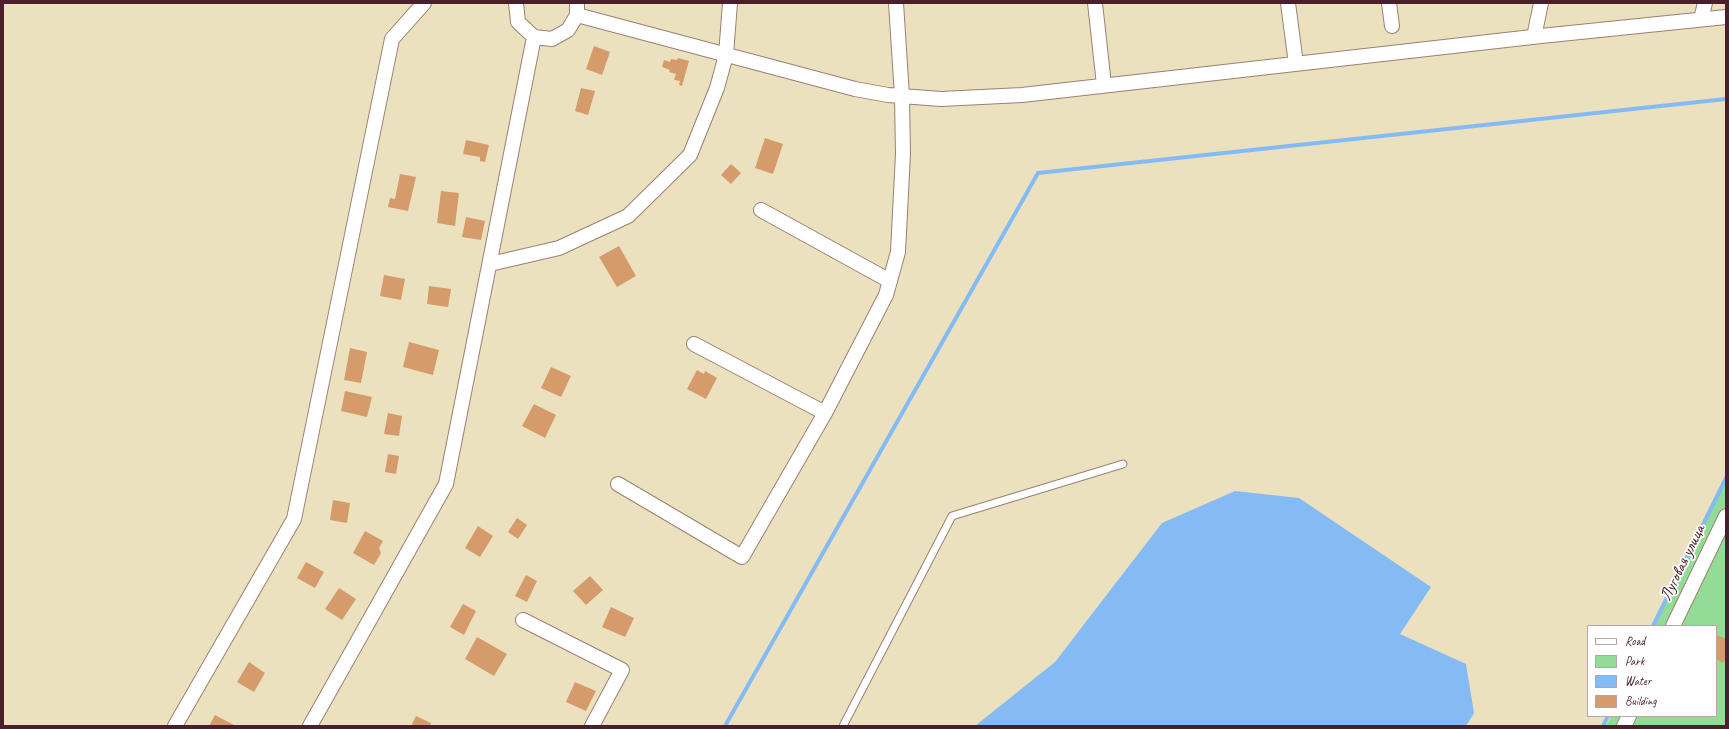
<!DOCTYPE html>
<meta charset="utf-8">
<style>
body{margin:0}
#map{position:relative;width:1729px;height:729px;overflow:hidden;background:#ebe1be;font-family:Caveat,sans-serif}
canvas{display:block}
.frame{position:absolute;inset:0;border:4px solid #4a1f2b;pointer-events:none}
.legend{position:absolute;left:1587px;top:625px;width:130px;height:92px;box-sizing:border-box;background:#fff;border:1px solid #b7a5aa;margin:0;padding:5px 7px;list-style:none;font-size:12px;color:#4a1f2b}
.legend li{display:flex;align-items:center;gap:8px;height:20px}
.legend b{width:20px;border:1px solid #b7a5aa}
</style>
<div id="map">
<canvas width="1729" height="729"></canvas>
<div class="frame"></div>
<ul class="legend">
<li><b style="height:5px;background:#fff"></b>Road</li>
<li><b style="height:11px;background:#93dc96"></b>Park</li>
<li><b style="height:11px;background:#84bbf4"></b>Water</li>
<li><b style="height:11px;background:#d59b6b"></b>Building</li>
</ul>
</div>
<script>
const g = document.querySelector('canvas').getContext('2d');
g.lineJoin = 'round';
function fillPath(path, color) { g.fillStyle = color; g.fill(path, 'evenodd'); }
const poly = rows => new Path2D(rows.map(r => 'M' + r).join(''));
function strokePath(path, color, width, dash) { g.strokeStyle = color; g.lineWidth = width; g.lineCap = dash ? 'butt' : 'round'; g.setLineDash(dash || []); g.stroke(path); }
function drawText(font, color, halo, rows, align = 'center') {
  g.font = font + ' Caveat,sans-serif'; g.lineWidth = 3.5; g.setLineDash([]); g.textBaseline = 'middle'; g.strokeStyle = halo; g.fillStyle = color; for (const [text, x, y, turn = 0] of rows) {
    g.save(); g.translate(x, y); g.rotate((+turn || 0) * Math.PI / 180); g.textAlign = isNaN(turn) ? turn : align; if (halo) g.strokeText(text, 0, 0); g.fillText(text, 0, 0); g.restore();
  }
}
const green = poly([
 [1726,476,1726,726,1606,726,1611,716,1716,716,1716,626,1654,626]
]);
const water = poly([
 [1235,491,1299,498,1431,587,1400,634,1466,664,1474,713,1466,726,975,726,1055,662,1162,523]
]);
const stream = poly([
 [1653,626,1726,478],
 [725,726,1038,173,1726,99],
 [1603,726,1608,716]
]);
const building = poly([
 [594,46,610,52,602,75,586,69],
 [678,58,689,61,682,86,679,85,680,81,674,80,676,74,669,72,670,70,662,67,664,60,670,62,671,59,677,60],
 [581,88,595,91,588,115,575,111],
 [765,138,783,144,773,174,755,168],
 [466,140,489,145,485,162,480,161,480,157,463,154],
 [731,164,741,173,731,184,721,175],
 [400,174,416,177,408,211,388,207,390,198,395,199],
 [441,191,459,193,455,226,437,223],
 [466,217,485,221,481,240,462,237],
 [619,246,636,276,617,287,599,257],
 [384,275,405,279,401,300,380,296],
 [429,286,451,289,448,307,427,304],
 [409,342,439,350,433,375,403,367],
 [350,348,367,352,361,383,344,380],
 [551,367,571,376,561,397,541,388],
 [697,370,704,374,705,371,717,378,706,399,687,389],
 [345,391,372,397,367,417,341,411],
 [534,404,556,415,545,438,522,426],
 [388,413,402,416,399,436,384,434],
 [388,454,399,456,396,474,385,472],
 [333,500,350,503,347,523,330,520],
 [517,518,527,525,518,539,508,532],
 [478,526,493,536,480,557,465,548],
 [365,531,383,541,379,548,381,553,374,565,353,553],
 [306,562,324,572,315,588,297,578],
 [526,575,537,581,527,602,515,596],
 [590,576,603,590,586,605,573,591],
 [339,588,356,599,342,620,325,609],
 [463,604,476,611,464,635,450,627],
 [611,607,634,618,625,637,602,627],
 [1717,635,1726,639,1726,658,1723,663,1716,659],
 [477,637,507,654,494,676,465,659],
 [249,662,265,673,254,692,237,682],
 [575,682,596,691,586,711,566,702],
 [215,715,236,726,209,726],
 [416,716,431,723,430,726,411,726]
]);
const lane = poly([
 [843,726,952,516,1123,464]
]);
const street = poly([
 [516,3,518,22,534,37,552,39,568,30,577,15,577,3],
 [1095,3,1104,85],
 [1288,3,1296,64],
 [1389,3,1392,26],
 [577,15,855,89,888,95,941,99,1022,95,1541,36,1726,17],
 [1701,19,1705,3],
 [1534,37,1541,3],
 [761,210,890,281],
 [490,264,559,248,628,216,690,155,717,88,726,55,730,3],
 [694,344,825,413],
 [618,484,742,557,825,413,886,295,898,252,903,154,902,96,896,3],
 [523,620,622,670,592,726],
 [1673,626,1726,516],
 [175,726,294,519,392,39,424,3],
 [310,726,446,484,534,37],
 [1624,726,1629,716]
]);
const streetNames = [
 ["Луговая улица",1683,563,-64]
];
fillPath(green, '#93dc96');
fillPath(water, '#84bbf4');
strokePath(stream, '#84bbf4', 4);
fillPath(building, '#d59b6b');
strokePath(lane, '#9a8074', 9);
strokePath(street, '#9a8074', 16);
strokePath(lane, '#fff', 7);
strokePath(street, '#fff', 14);
drawText('17px', '#4a1f2b', '#fff', streetNames);
</script>
